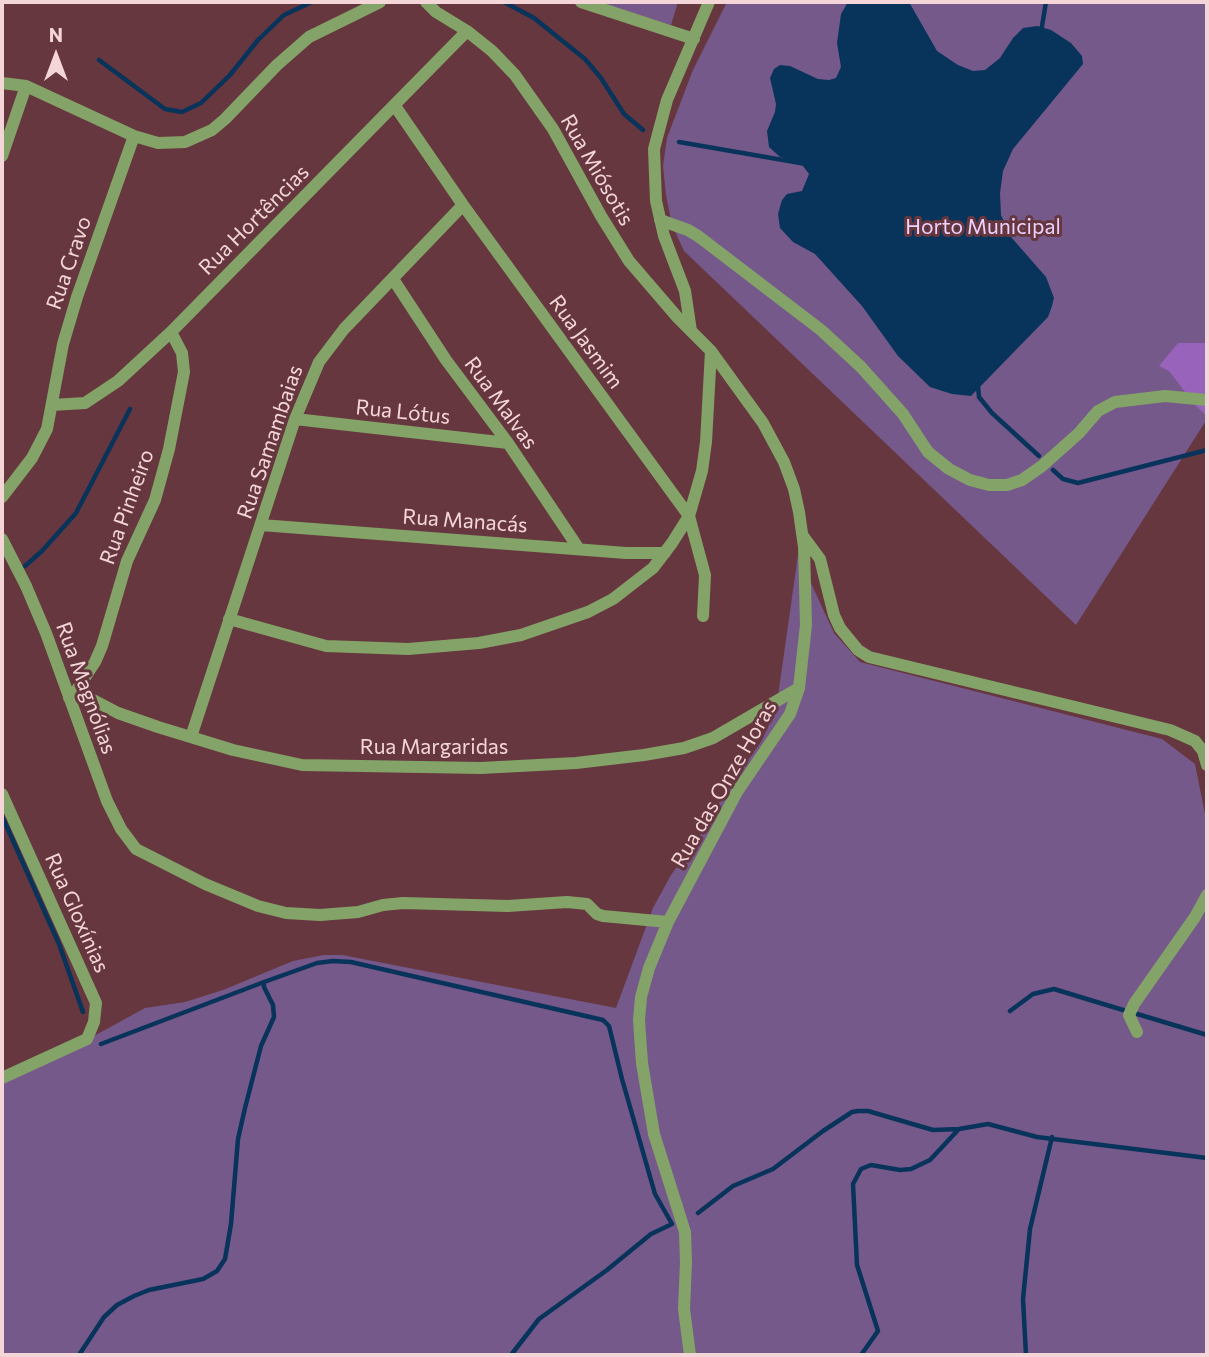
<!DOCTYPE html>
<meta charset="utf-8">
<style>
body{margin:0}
#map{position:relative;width:1209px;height:1357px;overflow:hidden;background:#66373e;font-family:Commissioner,sans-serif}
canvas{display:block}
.frame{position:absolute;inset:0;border:4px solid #f4d6d9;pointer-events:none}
.north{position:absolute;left:21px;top:21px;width:70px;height:70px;-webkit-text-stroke:5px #66373e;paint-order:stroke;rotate:0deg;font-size:19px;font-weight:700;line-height:28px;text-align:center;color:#f4d6d9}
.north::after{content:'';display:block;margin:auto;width:24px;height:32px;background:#f4d6d9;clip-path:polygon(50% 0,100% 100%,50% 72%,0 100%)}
</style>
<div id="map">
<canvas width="1209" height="1357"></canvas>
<div class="frame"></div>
<div class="north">N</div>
</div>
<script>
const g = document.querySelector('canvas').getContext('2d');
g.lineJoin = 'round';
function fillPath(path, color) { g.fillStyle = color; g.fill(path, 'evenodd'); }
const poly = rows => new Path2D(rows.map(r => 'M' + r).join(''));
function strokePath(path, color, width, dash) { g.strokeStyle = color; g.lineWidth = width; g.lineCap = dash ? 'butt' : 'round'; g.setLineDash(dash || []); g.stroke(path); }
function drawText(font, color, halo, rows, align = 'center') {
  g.font = font + ' Commissioner,sans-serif'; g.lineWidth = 6; g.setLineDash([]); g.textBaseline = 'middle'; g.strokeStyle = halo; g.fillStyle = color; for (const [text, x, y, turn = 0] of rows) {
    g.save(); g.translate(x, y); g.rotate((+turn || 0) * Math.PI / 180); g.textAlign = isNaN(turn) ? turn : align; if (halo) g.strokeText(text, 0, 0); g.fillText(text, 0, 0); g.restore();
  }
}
const green = poly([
 [591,2,678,2,671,25],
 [727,2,1207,2,1207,419,1076,625,684,251,672,225,666,195,663,166,667,138,693,70],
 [798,555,834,633,860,662,1162,739,1195,764,1207,824,1207,1355,2,1355,2,1082,54,1058,145,1008,185,1002,223,990,293,961,324,955,342,955,616,1008,653,908,671,875,709,822,723,795,761,742,776,710]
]);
const forest = poly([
 [1178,343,1207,343,1207,416,1196,406,1169,371,1159,366]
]);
const water = poly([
 [848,2,909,2,937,51,958,65,973,71,985,70,1000,58,1013,38,1023,28,1037,26,1051,30,1071,43,1082,56,1083,64,1013,149,1003,171,1000,193,1001,215,1011,237,1046,277,1054,298,1052,306,1048,317,971,396,952,394,930,387,898,356,862,306,815,254,793,242,780,228,778,214,782,200,787,194,802,191,809,174,800,162,780,157,769,147,767,131,775,112,776,104,770,78,774,69,780,65,790,66,818,79,829,80,836,78,841,67,837,43,841,14]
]);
const stream = poly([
 [504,2,534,18,585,59,601,78,624,114,643,130],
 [1041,32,1046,2],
 [99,60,165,109,182,112,201,103,230,75,258,40,284,15,312,2],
 [679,142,806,164],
 [978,386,979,397,992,413,1039,456],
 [1053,470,1063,479,1078,483,1207,450],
 [25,566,42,551,76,513,130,409],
 [2,816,59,944,83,1012],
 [1010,1011,1033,994,1054,989,1123,1010],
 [1134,1013,1207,1035],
 [101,1044,264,982,317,963,333,961,351,962,603,1020,609,1026,622,1079,655,1194,672,1224,651,1234,607,1270,539,1319,511,1355],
 [698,1213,733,1186,773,1169,823,1131,852,1112,858,1111,868,1111,933,1130,959,1129,988,1124,1037,1137,1207,1158],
 [79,1355,104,1317,117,1305,134,1296,149,1290,203,1279,217,1271,225,1259,231,1224,238,1139,245,1108,261,1046,274,1017,273,1005,264,987,264,982],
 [861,1355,878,1331,857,1265,853,1184,861,1169,871,1165,900,1170,911,1169,930,1160,958,1130],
 [1026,1355,1023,1299,1030,1229,1052,1137]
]);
const minor = poly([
 [426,2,436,12,467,31,492,51,515,75,553,129,601,216,629,261,678,318,711,351,763,423,784,462,794,489,799,512,804,547,806,625,799,688,790,714,737,792,668,922,649,968,641,997,639,1020,642,1063,654,1134,685,1232,686,1262,684,1309,690,1355],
 [581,2,694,39],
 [2,83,26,86,134,136,158,143,185,142,212,130,225,119,277,65,309,37,380,2],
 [395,106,463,205,689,516,705,575,703,616],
 [2,156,26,86],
 [660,220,688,230,698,236,821,330,861,367,903,414,928,452,949,469,970,480,989,485,1007,485,1022,480,1042,466,1079,433,1098,411,1115,402,1165,396,1207,400],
 [393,279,446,360,508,443,579,549],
 [691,331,685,291,664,236,656,201,654,149,667,100,709,2],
 [52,405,85,403,118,381,171,332,467,31],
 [295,419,508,443],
 [2,497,32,458,47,429,63,344,77,297,134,136],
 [261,525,626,553,665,553],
 [803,536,820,559,834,615,840,628,858,650,869,657,1170,730,1195,741,1203,751,1207,765],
 [2,539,26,586,46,633,107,801,121,829,136,849,205,884,258,906,286,913,320,915,358,912,383,905,403,903,508,906,567,902,587,904,597,914,603,916,668,922],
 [229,619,326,646,408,649,479,643,521,635,588,612,613,599,653,568,672,543,689,516,702,471,706,442,711,351],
 [76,691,95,662,102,646,127,561,155,500,169,449,184,372,182,353,171,332],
 [69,698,76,691,118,713,158,727,233,750,302,765,481,768,576,763,644,755,684,748,713,738,799,688],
 [191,737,295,419,319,362,344,329,463,205],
 [2,794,96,1003,94,1022,87,1039,2,1078],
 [1137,1032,1129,1015,1134,1004,1195,917,1207,895]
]);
const streetNames = [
 ["Rua Miósotis",597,170,60],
 ["Rua Hortências",254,220,-45],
 ["Rua Cravo",69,263,-71],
 ["Rua Jasmim",586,342,54],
 ["Rua Malvas",501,403,54],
 ["Rua Lótus",403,412,6],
 ["Rua Samambaias",270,442,-71],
 ["Rua Pinheiro",127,507,-70],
 ["Rua Manacás",465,521,4],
 ["Rua Magnólias",86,688,70],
 ["Rua Margaridas",434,747],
 ["Rua das Onze Horas",724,784,-60],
 ["Rua Gloxínias",77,913,66]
];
const parkNames = [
 ["Horto Municipal",983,227]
];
fillPath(green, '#76598b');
fillPath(forest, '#9863ba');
fillPath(water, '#08335a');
strokePath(stream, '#08335a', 4.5);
strokePath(minor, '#84a368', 12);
drawText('21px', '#f4d6d9', '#66373e', streetNames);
drawText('21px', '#ecd2ff', '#66373e', parkNames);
</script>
